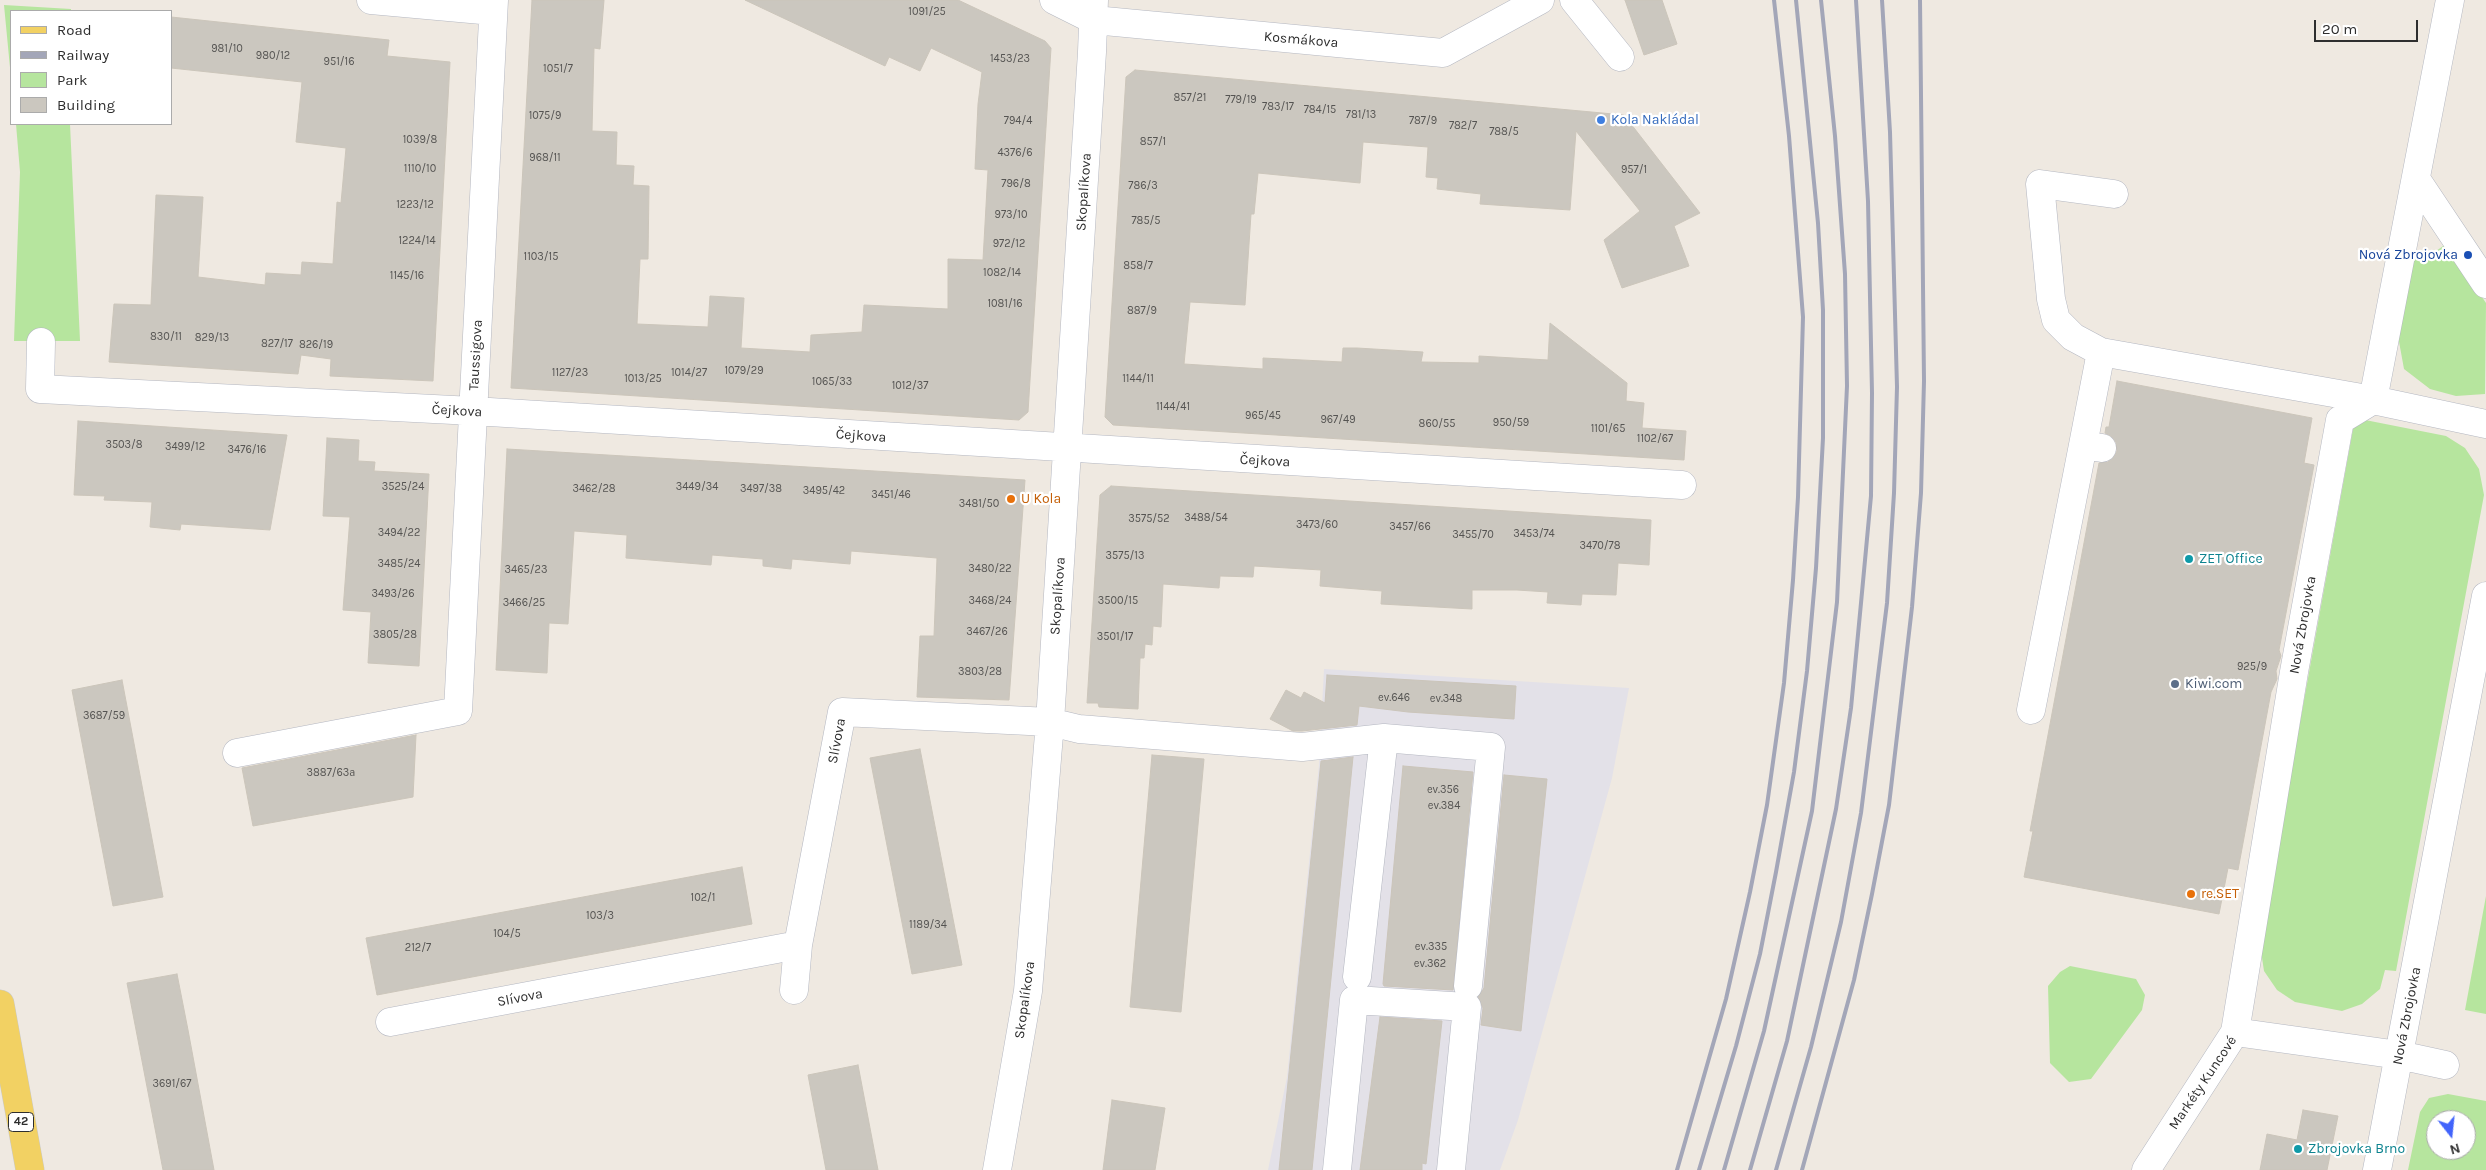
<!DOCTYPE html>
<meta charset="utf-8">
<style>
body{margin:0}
#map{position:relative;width:2486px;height:1170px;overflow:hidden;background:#efe9e1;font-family:Karla,sans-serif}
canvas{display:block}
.legend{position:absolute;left:10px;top:10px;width:162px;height:115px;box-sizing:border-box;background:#fff;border:1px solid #ababab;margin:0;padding:6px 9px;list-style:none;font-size:15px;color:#2e2e2e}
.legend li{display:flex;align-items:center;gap:10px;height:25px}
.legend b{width:25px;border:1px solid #ababab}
.north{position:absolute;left:2426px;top:1110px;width:50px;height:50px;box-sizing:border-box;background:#fff;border:1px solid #ababab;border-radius:50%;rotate:164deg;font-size:14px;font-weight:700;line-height:20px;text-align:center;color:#2e2e2e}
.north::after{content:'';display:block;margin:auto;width:18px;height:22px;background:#4264fb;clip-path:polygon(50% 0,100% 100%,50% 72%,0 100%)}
.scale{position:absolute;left:2314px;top:20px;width:104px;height:22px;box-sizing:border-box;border:2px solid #2e2e2e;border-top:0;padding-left:6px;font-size:15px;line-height:18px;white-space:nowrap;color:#2e2e2e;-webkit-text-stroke:4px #fff;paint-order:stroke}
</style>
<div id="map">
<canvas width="2486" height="1170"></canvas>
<ul class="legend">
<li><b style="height:6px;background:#f2d163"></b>Road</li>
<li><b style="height:6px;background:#a3a6b8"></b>Railway</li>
<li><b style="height:14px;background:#b6e59e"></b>Park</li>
<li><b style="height:14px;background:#cbc7bf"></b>Building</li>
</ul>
<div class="north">N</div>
<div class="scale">20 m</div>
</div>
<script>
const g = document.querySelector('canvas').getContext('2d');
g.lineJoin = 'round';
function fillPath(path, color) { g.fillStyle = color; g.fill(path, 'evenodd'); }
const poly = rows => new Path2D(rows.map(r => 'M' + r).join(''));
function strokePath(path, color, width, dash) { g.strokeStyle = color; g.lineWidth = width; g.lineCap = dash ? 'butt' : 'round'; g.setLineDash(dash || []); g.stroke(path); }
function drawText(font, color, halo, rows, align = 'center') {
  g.font = font + ' Karla,sans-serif'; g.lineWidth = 4.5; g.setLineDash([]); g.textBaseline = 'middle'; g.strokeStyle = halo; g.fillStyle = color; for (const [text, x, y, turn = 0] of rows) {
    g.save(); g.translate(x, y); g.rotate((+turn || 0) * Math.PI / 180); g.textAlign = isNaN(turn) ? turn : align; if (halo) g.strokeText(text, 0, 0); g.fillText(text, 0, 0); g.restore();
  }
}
const industrial = poly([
 [1324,669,1629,688,1612,778,1518,1120,1500,1170,1268,1170,1287,1077,1319,765]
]);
const green = poly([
 [4,5,71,9,71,11,11,11,11,78],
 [16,124,70,124,80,341,14,341,20,172],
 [2446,244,2486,303,2485,394,2456,396,2430,389,2404,369,2398,336,2413,250,2429,256],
 [2355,418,2446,436,2465,448,2479,469,2484,495,2396,971,2385,970,2380,989,2362,1004,2342,1011,2295,1002,2277,990,2264,971,2260,944],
 [2486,896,2486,1014,2465,1010],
 [2070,966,2136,979,2145,995,2142,1010,2091,1079,2069,1082,2050,1063,2048,986,2060,972],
 [2448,1094,2486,1101,2486,1170,2408,1170,2420,1112,2429,1098],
 [2436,1120,2466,1120,2466,1150,2436,1150]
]);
const building = poly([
 [532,0,604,0,600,49,594,48,592,131,617,132,616,165,634,166,633,185,649,186,648,259,640,259,637,324,708,327,710,296,744,298,741,348,810,352,811,335,862,332,864,305,948,309,948,259,983,260,988,170,975,169,978,104,982,72,931,48,920,71,889,57,885,66,745,0,958,0,1045,41,1051,48,1028,412,1019,420,511,388,532,0],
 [1625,0,1662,0,1677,44,1644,55,1625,0],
 [171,17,389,40,387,56,450,62,433,381,330,376,331,359,301,355,298,374,109,362,114,304,151,305,156,195,203,197,198,277,265,285,266,273,301,275,302,262,333,264,337,202,341,203,346,148,296,142,302,82,171,68,171,17],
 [1135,70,1624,115,1700,213,1674,226,1689,266,1622,288,1604,240,1640,211,1576,131,1570,210,1480,204,1481,194,1437,189,1438,178,1426,177,1428,147,1363,142,1360,183,1258,173,1254,214,1251,214,1245,305,1190,302,1184,364,1263,369,1263,358,1342,362,1343,348,1357,348,1423,352,1421,362,1479,363,1479,356,1548,360,1550,323,1627,383,1626,401,1644,403,1642,428,1686,431,1684,460,1113,425,1105,417,1126,77,1135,70],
 [2117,381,2312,418,2304,463,2314,465,2279,650,2281,656,2276,671,2277,679,2271,692,2238,870,2228,868,2219,914,2024,877,2033,831,2030,831,2099,463,2108,462,2114,457,2117,451,2116,442,2111,436,2105,433,2106,427,2109,427,2117,381],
 [78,421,287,435,270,530,181,524,180,530,150,527,152,502,104,500,105,496,74,495,78,421],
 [327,438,359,440,358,461,375,462,374,471,429,474,419,666,368,663,371,612,343,610,350,517,323,516,327,438],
 [507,449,1025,480,1009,700,917,697,920,636,934,636,937,558,851,551,850,564,792,559,791,569,763,566,763,559,712,555,711,565,626,558,627,535,574,531,568,624,549,623,547,673,496,670,507,449],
 [1111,486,1651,520,1649,565,1618,563,1616,595,1582,594,1581,605,1547,603,1548,592,1517,590,1472,590,1472,609,1381,604,1382,591,1320,586,1321,570,1254,566,1253,577,1220,576,1219,588,1163,584,1161,627,1153,626,1152,645,1145,644,1144,658,1140,658,1138,709,1099,707,1098,703,1087,703,1100,495,1111,486],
 [1327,675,1516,686,1514,719,1408,712,1359,706,1357,725,1302,731,1293,731,1270,719,1286,690,1301,698,1304,692,1325,703,1327,675],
 [122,680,163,897,113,906,72,690,122,680],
 [416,735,413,797,253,826,242,768,416,735],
 [920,749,962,965,912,974,870,758,920,749],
 [1152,755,1204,759,1181,1012,1130,1007,1152,755],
 [1353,757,1312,1170,1279,1170,1321,761,1353,757],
 [1403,766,1473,772,1453,990,1384,986,1383,984,1403,766],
 [1504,775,1547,779,1521,1031,1481,1025,1483,1008,1478,997,1484,988,1504,775],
 [742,867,752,924,377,995,366,938,742,867],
 [177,974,188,1030,214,1170,163,1170,127,983,177,974],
 [1380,1017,1442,1021,1426,1164,1422,1163,1422,1170,1360,1170,1380,1017],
 [858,1065,878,1170,826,1170,808,1075,858,1065],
 [1112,1100,1165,1108,1155,1170,1103,1170,1112,1100],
 [2303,1110,2338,1116,2327,1170,2260,1170,2267,1134,2297,1140,2303,1110]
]);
const minor = poly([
 [371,0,493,11],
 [1054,0,1094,20,1443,53,1540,0],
 [1574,0,1620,57],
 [2416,179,2486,284],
 [41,342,40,389,473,411,1682,485],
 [2101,352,2073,337,2056,320,2051,299,2040,184,2114,194],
 [2102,448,2083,445,2101,352,2373,400,2486,424],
 [2031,710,2083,445],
 [1384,738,1491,747,1468,986],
 [237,753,458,711,494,0],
 [794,990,798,945,842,712,1050,722,1079,729,1302,747,1384,738,1357,977],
 [390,1022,798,945],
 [2235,1032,2294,672,2340,420,2373,400,2450,0],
 [997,1170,1028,991,1050,722,1092,52,1094,0],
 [1337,1170,1354,1000,1467,1007,1451,1170],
 [2146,1170,2235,1032,2399,1055,2445,1065],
 [2377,1170,2486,596]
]);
const major = poly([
 [0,1004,30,1170]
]);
const rail = poly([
 [1677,1170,1726,999,1750,892,1767,805,1784,683,1793,580,1798,497,1803,317,1789,136,1774,0],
 [1699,1170,1736,1046,1760,954,1776,872,1794,772,1807,671,1816,568,1823,438,1823,310,1818,223,1796,0],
 [1724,1170,1764,1031,1812,811,1837,602,1847,386,1845,274,1835,136,1821,0],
 [1750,1170,1787,1041,1836,809,1851,708,1861,603,1871,496,1872,393,1868,201,1856,0],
 [1776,1170,1811,1047,1841,922,1861,813,1887,603,1894,493,1897,387,1890,132,1882,0],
 [1802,1170,1854,980,1872,894,1889,805,1912,607,1921,493,1924,381,1920,0]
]);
const markers = [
 [1601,120,5,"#3f7fe0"],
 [2468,255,5,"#1a4fb4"],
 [1011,499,5,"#e8710a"],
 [2189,559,5,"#0f9aa8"],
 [2175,684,5,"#5c6f8a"],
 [2191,894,5,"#e8710a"],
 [2298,1149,5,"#0f9aa8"]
];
const numberNames = [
 ["1091/25",927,12],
 ["981/10",227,49],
 ["980/12",273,56],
 ["1453/23",1010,59],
 ["951/16",339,62],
 ["1051/7",558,69],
 ["857/21",1190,98],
 ["779/19",1241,100],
 ["783/17",1278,107],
 ["784/15",1320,110],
 ["781/13",1361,115],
 ["1075/9",545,116],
 ["794/4",1018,121],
 ["787/9",1423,121],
 ["782/7",1463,126],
 ["788/5",1504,132],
 ["1039/8",420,140],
 ["857/1",1153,142],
 ["4376/6",1015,153],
 ["968/11",545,158],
 ["1110/10",420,169],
 ["957/1",1634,170],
 ["796/8",1016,184],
 ["786/3",1143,186],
 ["1223/12",415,205],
 ["973/10",1011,215],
 ["785/5",1146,221],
 ["1224/14",417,241],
 ["972/12",1009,244],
 ["1103/15",541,257],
 ["858/7",1138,266],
 ["1082/14",1002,273],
 ["1145/16",407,276],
 ["1081/16",1005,304],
 ["887/9",1142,311],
 ["830/11",166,337],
 ["829/13",212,338],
 ["827/17",277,344],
 ["826/19",316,345],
 ["1079/29",744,371],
 ["1127/23",570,373],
 ["1014/27",689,373],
 ["1013/25",643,379],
 ["1144/11",1138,379],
 ["1065/33",832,382],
 ["1012/37",910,386],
 ["1144/41",1173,407],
 ["965/45",1263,416],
 ["967/49",1338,420],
 ["950/59",1511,423],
 ["860/55",1437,424],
 ["1101/65",1608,429],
 ["1102/67",1655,439],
 ["3503/8",124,445],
 ["3499/12",185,447],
 ["3476/16",247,450],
 ["3525/24",403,487],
 ["3449/34",697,487],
 ["3462/28",594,489],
 ["3497/38",761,489],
 ["3495/42",824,491],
 ["3451/46",891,495],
 ["3481/50",979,504],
 ["3488/54",1206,518],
 ["3575/52",1149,519],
 ["3473/60",1317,525],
 ["3457/66",1410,527],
 ["3494/22",399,533],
 ["3453/74",1534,534],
 ["3455/70",1473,535],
 ["3470/78",1600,546],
 ["3575/13",1125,556],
 ["3485/24",399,564],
 ["3480/22",990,569],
 ["3465/23",526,570],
 ["3493/26",393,594],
 ["3468/24",990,601],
 ["3500/15",1118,601],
 ["3466/25",524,603],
 ["3467/26",987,632],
 ["3805/28",395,635],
 ["3501/17",1115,637],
 ["925/9",2252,667],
 ["3803/28",980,672],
 ["ev.646",1394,698],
 ["ev.348",1446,699],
 ["3687/59",104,716],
 ["3887/63a",331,773],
 ["ev.356",1443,790],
 ["ev.384",1444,806],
 ["102/1",703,898],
 ["103/3",600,916],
 ["1189/34",928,925],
 ["104/5",507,934],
 ["ev.335",1431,947],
 ["212/7",418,948],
 ["ev.362",1430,964],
 ["3691/67",172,1084]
];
const shields = [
 [21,1122,25]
];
const shieldNames = [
 ["42",21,1122]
];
const streetNames = [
 ["Kosmákova",1301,40,5],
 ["Skopalíkova",1084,192,-86],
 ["Taussigova",476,355,-87],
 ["Čejkova",457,411,3],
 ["Čejkova",861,436,4],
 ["Čejkova",1265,461,3],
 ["Skopalíkova",1058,596,-86],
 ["Nová Zbrojovka",2303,625,-80],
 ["Slívova",837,741,-79],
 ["Slívova",520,998,-11],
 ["Skopalíkova",1025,1000,-82],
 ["Nová Zbrojovka",2407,1016,-79],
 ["Markéty Kuncové",2203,1083,-56]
];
const shopNames = [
 ["Kola Nakládal",1611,120]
];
const transitNames = [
 ["Nová Zbrojovka",2458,255]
];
const foodNames = [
 ["U Kola",1021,499],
 ["re.SET",2201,894]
];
const cultureNames = [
 ["ZET Office",2199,559],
 ["Zbrojovka Brno",2308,1149]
];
const serviceNames = [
 ["Kiwi.com",2185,684]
];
fillPath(industrial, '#e3e1e8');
fillPath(green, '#b6e59e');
fillPath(building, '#cbc7bf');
strokePath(building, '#cbc5ba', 1);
strokePath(minor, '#b4b7c1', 29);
strokePath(major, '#c9c9c9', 29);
strokePath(minor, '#fff', 28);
strokePath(major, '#f2d163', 28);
strokePath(rail, '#a3a6b8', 4);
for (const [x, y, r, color] of markers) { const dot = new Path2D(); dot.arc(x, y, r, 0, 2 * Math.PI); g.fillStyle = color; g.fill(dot); strokePath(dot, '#fff', 2); }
drawText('11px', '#555452', null, numberNames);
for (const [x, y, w] of shields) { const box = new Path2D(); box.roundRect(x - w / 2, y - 9.5, w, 19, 4); g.fillStyle = '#fff'; g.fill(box); strokePath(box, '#2e2e2e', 1); }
drawText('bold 12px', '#2e2e2e', null, shieldNames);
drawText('14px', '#2e2e2e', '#fff', streetNames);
drawText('14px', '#366cbe', '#fff', shopNames, 'left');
drawText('14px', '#164399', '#fff', transitNames, 'right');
drawText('14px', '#c56008', '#fff', foodNames, 'left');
drawText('14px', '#0d838f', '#fff', cultureNames, 'left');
drawText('14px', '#4e5e75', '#fff', serviceNames, 'left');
</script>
